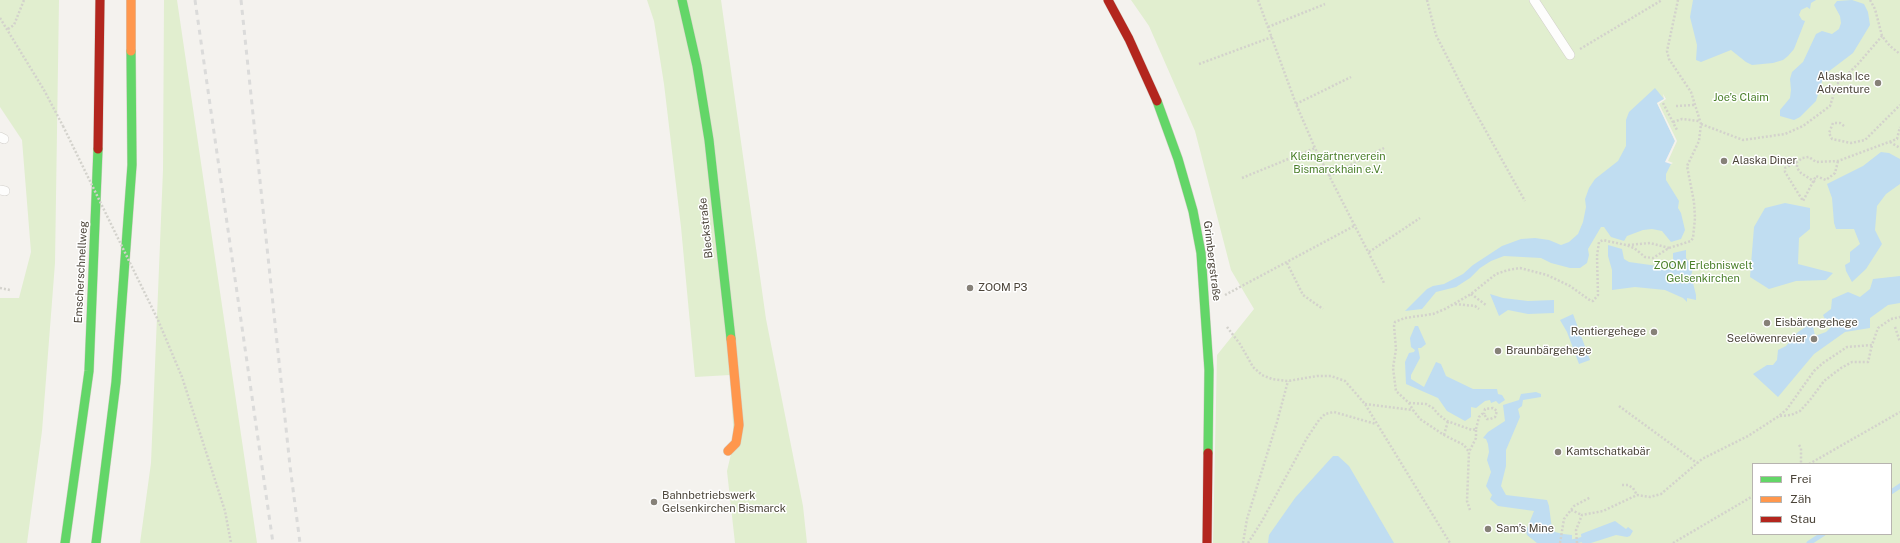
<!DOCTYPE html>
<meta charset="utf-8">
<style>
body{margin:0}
#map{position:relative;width:1900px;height:543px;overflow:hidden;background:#f4f2ee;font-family:"Public Sans",sans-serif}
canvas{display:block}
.legend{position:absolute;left:1752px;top:463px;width:140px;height:72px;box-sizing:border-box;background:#fff;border:1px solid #b7b4b0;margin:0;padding:5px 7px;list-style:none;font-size:12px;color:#4b4439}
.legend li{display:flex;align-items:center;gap:8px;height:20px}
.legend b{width:20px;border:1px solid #b7b4b0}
</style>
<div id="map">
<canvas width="1900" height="543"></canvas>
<ul class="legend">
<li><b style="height:5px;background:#63d668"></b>Frei</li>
<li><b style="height:5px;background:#ff974d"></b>Zäh</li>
<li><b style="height:5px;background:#b3261e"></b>Stau</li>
</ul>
</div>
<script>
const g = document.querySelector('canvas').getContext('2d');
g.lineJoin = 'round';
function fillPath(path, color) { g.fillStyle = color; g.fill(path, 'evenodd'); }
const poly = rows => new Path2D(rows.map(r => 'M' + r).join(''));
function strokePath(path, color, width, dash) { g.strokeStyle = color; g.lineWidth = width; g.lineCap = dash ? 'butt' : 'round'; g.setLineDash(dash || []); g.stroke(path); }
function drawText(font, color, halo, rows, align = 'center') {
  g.font = font + ' "Public Sans",sans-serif'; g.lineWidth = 3; g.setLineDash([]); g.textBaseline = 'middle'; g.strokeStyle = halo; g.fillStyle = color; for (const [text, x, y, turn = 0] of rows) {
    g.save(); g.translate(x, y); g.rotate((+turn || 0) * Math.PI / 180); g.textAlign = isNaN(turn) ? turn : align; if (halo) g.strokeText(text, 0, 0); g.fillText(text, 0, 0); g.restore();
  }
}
const green = poly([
 [0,0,59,0,55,263,42,431,27,543,0,543,0,298,19,298,31,252,22,140,0,107],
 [164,0,177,0,257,543,140,543,151,463,163,170],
 [647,0,721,0,766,319,803,506,807,543,735,543,727,471,734,441,730,375,695,377,681,227,664,84,654,21],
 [1131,0,1900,0,1900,543,1213,543,1217,355,1254,309,1231,270,1195,131,1149,26],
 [1753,464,1891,464,1891,534,1753,534]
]);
const water = poly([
 [1693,0,1816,0,1811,3,1810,9,1807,7,1801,10,1799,15,1802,20,1805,21,1794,49,1788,56,1783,60,1773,63,1752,65,1746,62,1731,50,1701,62,1696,60,1697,45,1690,17],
 [1852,0,1864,4,1868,12,1870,25,1853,53,1828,72,1823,78,1816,101,1800,117,1794,120,1780,116,1780,110,1790,98,1791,90,1790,79,1792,72,1803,62,1816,34,1822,31,1832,34,1839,29,1841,23,1840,16,1834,5,1837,1],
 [1655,88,1664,99,1657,103,1675,141,1666,161,1671,164,1666,174,1666,180,1679,201,1678,208,1681,213,1685,230,1681,239,1671,242,1662,231,1652,229,1643,230,1627,236,1624,241,1611,237,1604,227,1601,227,1588,249,1589,255,1587,263,1580,268,1570,268,1551,263,1541,258,1504,256,1491,261,1480,268,1470,278,1456,287,1436,292,1422,309,1405,311,1427,289,1433,286,1444,284,1463,274,1473,265,1502,246,1521,239,1535,238,1549,240,1561,245,1569,242,1578,234,1583,222,1586,207,1585,199,1589,188,1595,179,1618,161,1626,146,1626,120,1629,112],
 [1881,152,1889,153,1900,159,1900,184,1886,194,1877,206,1875,230,1882,244,1866,269,1852,282,1846,271,1845,265,1850,262,1850,252,1860,244,1854,229,1836,229,1834,223,1832,198,1827,184,1863,166],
 [1785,203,1810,208,1810,229,1799,238,1798,264,1833,273,1826,280,1796,281,1769,289,1750,277,1754,227,1765,208],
 [1608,245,1622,249,1624,259,1629,262,1665,267,1669,265,1673,260,1673,253,1686,250,1686,258,1693,269,1691,275,1696,295,1696,300,1687,298,1687,302,1683,298,1665,290,1635,287,1612,290,1612,270,1608,256],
 [1900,276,1900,303,1888,305,1870,318,1870,328,1845,332,1814,354,1778,397,1753,374,1767,365,1773,365,1777,360,1778,350,1786,346,1798,332,1810,324,1813,326,1815,336,1826,332,1831,327,1830,322,1826,321,1823,315,1831,309,1832,299,1848,292,1860,297,1870,289,1873,279],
 [1490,294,1503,298,1528,301,1554,300,1554,313,1528,314,1508,310,1499,316],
 [1573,314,1590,360,1579,364,1567,332,1560,320],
 [1415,326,1418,326,1426,344,1421,348,1418,348,1420,358,1411,375,1411,379,1424,387,1436,362,1441,364,1446,376,1473,389,1497,389,1498,394,1502,395,1505,400,1499,404,1496,401,1491,403,1490,400,1485,401,1476,408,1471,407,1471,417,1465,421,1447,411,1438,398,1406,384,1405,362,1409,353,1414,352,1415,350,1411,347,1410,338],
 [1536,392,1541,394,1541,397,1523,400,1522,406,1518,409,1520,417,1506,450,1506,466,1501,486,1506,495,1547,500,1549,506,1552,529,1555,532,1563,534,1572,535,1572,543,1537,543,1527,535,1526,531,1534,511,1498,506,1490,499,1492,495,1486,486,1491,472,1487,460,1489,452,1488,444,1486,439,1483,438,1488,432,1505,421,1503,405,1519,400,1521,394],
 [1333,456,1338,456,1349,466,1394,543,1268,543,1269,535,1295,498],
 [1615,521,1626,529,1628,527,1633,531,1630,536,1627,537,1616,535,1591,543,1582,543,1581,534]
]);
const pier = poly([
 [1663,94,1666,99,1659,104,1677,141,1668,161,1673,163,1671,164,1665,162,1675,141,1657,103,1664,99]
]);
const stream = poly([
 [1891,492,1900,486],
 [1572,542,1588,538],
 [1809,543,1823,534]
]);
const path = poly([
 [1258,0,1296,104,1315,148,1384,283],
 [1427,0,1436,35,1473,108,1525,201],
 [1870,0,1875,9,1882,36,1890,46,1900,54],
 [0,18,44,90,63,126],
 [1268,27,1325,4],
 [8,29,14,25,24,0],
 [1580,49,1662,0],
 [1199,64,1272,37],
 [1663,103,1677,130],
 [1296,104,1351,77],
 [1676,106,1694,105],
 [1673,122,1682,119,1699,121],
 [1701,124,1743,140,1785,134,1803,126,1830,106,1837,84,1858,64,1882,36],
 [1844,126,1840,123,1833,123,1829,133,1832,139,1851,143,1865,140,1900,105],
 [1890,142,1900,148],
 [1797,162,1785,168,1785,172,1803,201,1816,176,1826,180,1835,173,1838,161],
 [1329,176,1384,148],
 [1242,178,1315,148],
 [1815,182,1801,173,1797,168,1797,162,1802,158,1809,157,1816,162,1838,161,1897,139,1900,127],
 [1628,245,1650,243,1669,248],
 [1369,252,1420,218],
 [1287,263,1303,295,1323,309],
 [0,288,10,290],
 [1471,294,1486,305],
 [1225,295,1356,225],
 [1455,304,1475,306,1479,309],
 [158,320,182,377,225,511,231,543],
 [1227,327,1240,344,1253,367,1262,375,1272,379,1288,381,1317,376,1331,376,1345,381,1365,404,1450,543],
 [1895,327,1900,342],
 [1409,403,1426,404,1433,408,1439,415,1447,421,1472,430,1476,429,1476,438,1469,452],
 [1365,404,1413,410],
 [1619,406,1697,463],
 [1780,416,1791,415,1800,411,1810,400,1824,381,1841,368,1852,362,1868,362,1872,345],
 [1476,429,1479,417,1482,414,1484,414,1487,419,1490,419,1495,417,1497,411,1493,408,1485,409,1484,414],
 [1444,435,1448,421],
 [1799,445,1801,448,1801,464],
 [1809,464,1900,412],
 [1622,485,1628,485,1633,488,1637,495],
 [1470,510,1467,501,1469,452,1464,445,1444,435,1420,419,1413,410,1409,403,1396,391,1393,368,1396,349,1394,326,1395,322,1405,318,1433,314,1445,309,1471,294,1496,274,1508,270,1520,268,1547,275,1570,286,1591,301,1593,301,1598,295,1597,256,1599,242,1603,240,1607,241,1626,245,1634,248,1645,257,1653,258,1669,248,1691,241,1693,238,1695,218,1694,202,1687,166,1699,141,1701,124,1691,92,1669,59,1667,51,1678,0],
 [1571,510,1582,515],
 [1243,543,1247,519,1277,422,1288,381],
 [1248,543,1262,521,1307,438,1319,420,1325,414,1334,412,1376,424],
 [1560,543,1564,519,1574,506,1591,497],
 [1577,543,1576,530,1582,515,1603,511,1637,495,1650,497,1661,494,1702,459,1748,436,1779,416,1787,409,1814,371,1823,363,1847,347,1872,345,1878,328,1891,319,1900,317],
 [1673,543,1753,496]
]);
const lane = poly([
 [1534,0,1570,55],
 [0,137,4,139],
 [0,190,5,191]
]);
const fast = poly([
 [682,0,697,66,709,140,731,339],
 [1157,101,1178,159,1193,211,1201,253,1209,370,1208,453],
 [65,543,89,371,98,149],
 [96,543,116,382,132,165,131,51]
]);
const slow = poly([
 [131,0,131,51],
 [728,451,736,443,739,425,731,339]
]);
const jam = poly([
 [1108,0,1129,39,1157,101],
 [98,149,100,0],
 [1207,543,1208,453]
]);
const rail = poly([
 [195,0,273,543],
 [241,0,290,466,300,543]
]);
const pathBridge = poly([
 [63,126,158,320]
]);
const markers = [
 [1878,83,4,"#868178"],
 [1724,161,4,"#868178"],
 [970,288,4,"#868178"],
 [1767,323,4,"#868178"],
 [1654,332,4,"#868178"],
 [1814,339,4,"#868178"],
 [1498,351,4,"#868178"],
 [1558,452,4,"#868178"],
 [654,502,4,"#868178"],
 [1488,529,4,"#868178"]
];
const poiNames = [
 ["Alaska Ice",1870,77,"right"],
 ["Adventure",1870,90,"right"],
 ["Alaska Diner",1732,161],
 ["ZOOM P3",978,288],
 ["Eisbärengehege",1775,323],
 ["Rentiergehege",1646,332,"right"],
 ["Seelöwenrevier",1806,339,"right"],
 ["Braunbärgehege",1506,351],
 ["Kamtschatkabär",1566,452],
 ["Bahnbetriebswerk",662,496],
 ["Gelsenkirchen Bismarck",662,509],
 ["Sam’s Mine",1496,529]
];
const parkNames = [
 ["Joe’s Claim",1741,98],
 ["Kleingärtnerverein",1338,157],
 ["Bismarckhain e.V.",1338,170],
 ["ZOOM Erlebniswelt",1703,266],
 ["Gelsenkirchen",1703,279]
];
const streetNames = [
 ["Bleckstraße",706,228,-96],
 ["Grimbergstraße",1212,261,83],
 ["Emscherschnellweg",81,272,-87]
];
fillPath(green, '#e1eecf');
fillPath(water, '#c0ddf1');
fillPath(pier, '#f4f2ee');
strokePath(stream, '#c0ddf1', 5);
strokePath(lane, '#d2d0cb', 10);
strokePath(fast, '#d3cfc5', 10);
strokePath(slow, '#d3cfc5', 10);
strokePath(jam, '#d3cfc5', 10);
strokePath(path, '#d3d2cc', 2.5, [2, 2]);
strokePath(lane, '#fdfdfc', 9);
strokePath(fast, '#63d668', 9);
strokePath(slow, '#ff974d', 9);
strokePath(jam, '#b3261e', 9);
strokePath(rail, '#dbdbda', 3, [5, 5]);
strokePath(pathBridge, '#d3d2cc', 2.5, [2, 2]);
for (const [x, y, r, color] of markers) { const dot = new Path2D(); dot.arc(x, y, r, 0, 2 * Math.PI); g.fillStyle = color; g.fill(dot); strokePath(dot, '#fff', 1.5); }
drawText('11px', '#4b4439', '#fff', poiNames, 'left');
drawText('11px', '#4a7f2a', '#fff', parkNames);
drawText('11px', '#4b4439', '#fff', streetNames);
</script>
